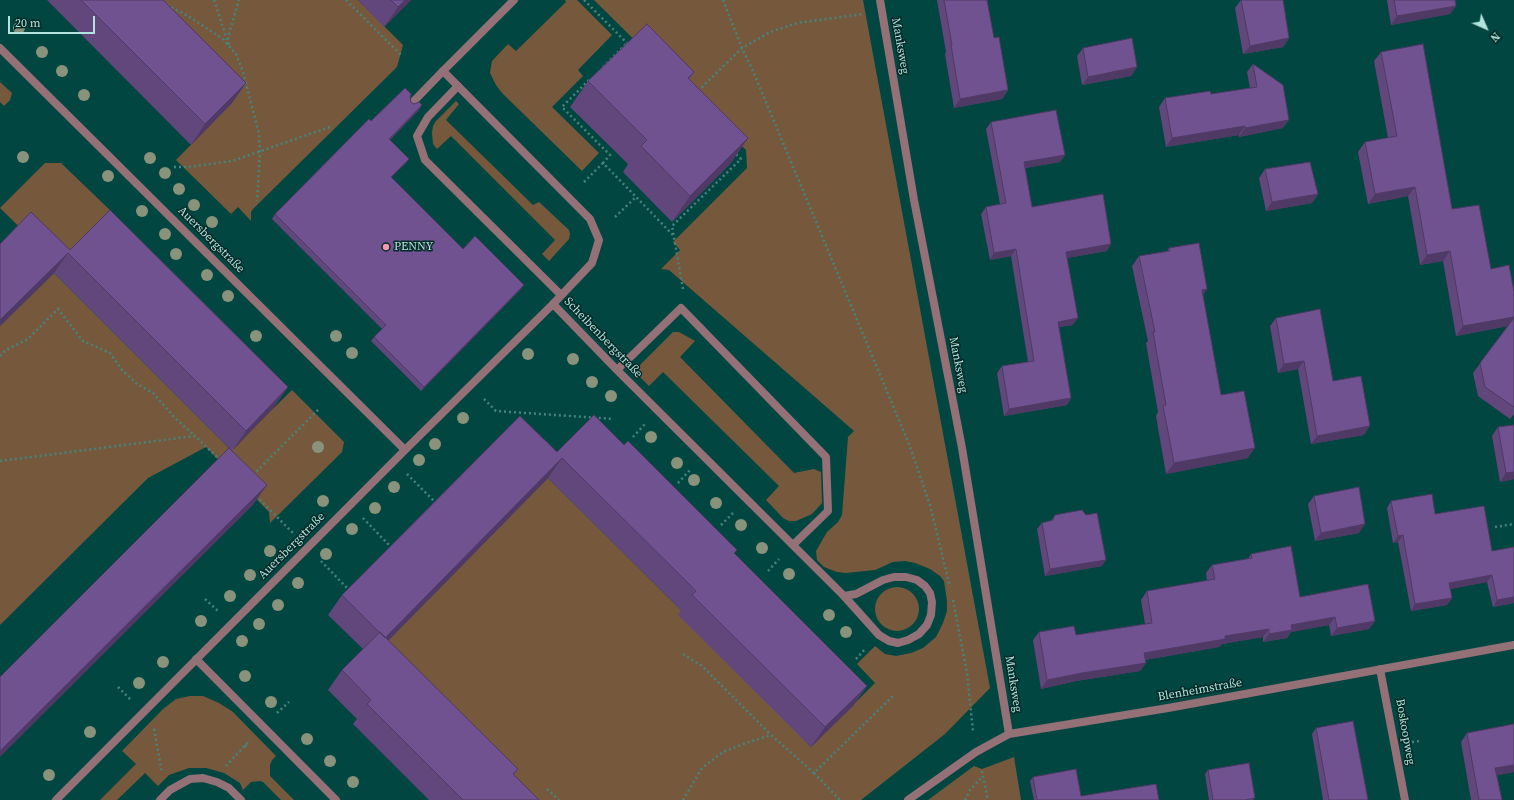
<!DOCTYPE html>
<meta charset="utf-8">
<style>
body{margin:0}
#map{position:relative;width:1514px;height:800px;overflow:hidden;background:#024641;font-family:"Source Serif 4",serif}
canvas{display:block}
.north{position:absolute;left:1466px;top:8px;width:40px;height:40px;-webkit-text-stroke:3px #042926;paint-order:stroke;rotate:135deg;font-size:11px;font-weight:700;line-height:16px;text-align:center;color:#b2e3dd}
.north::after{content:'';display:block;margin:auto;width:14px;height:18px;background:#b2e3dd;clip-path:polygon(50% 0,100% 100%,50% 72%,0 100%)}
.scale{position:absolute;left:8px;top:16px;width:87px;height:18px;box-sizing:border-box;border:2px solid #b2e3dd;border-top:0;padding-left:5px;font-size:12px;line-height:14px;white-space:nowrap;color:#b2e3dd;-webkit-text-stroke:3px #042926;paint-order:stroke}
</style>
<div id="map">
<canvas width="1514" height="800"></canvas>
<div class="north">N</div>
<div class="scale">20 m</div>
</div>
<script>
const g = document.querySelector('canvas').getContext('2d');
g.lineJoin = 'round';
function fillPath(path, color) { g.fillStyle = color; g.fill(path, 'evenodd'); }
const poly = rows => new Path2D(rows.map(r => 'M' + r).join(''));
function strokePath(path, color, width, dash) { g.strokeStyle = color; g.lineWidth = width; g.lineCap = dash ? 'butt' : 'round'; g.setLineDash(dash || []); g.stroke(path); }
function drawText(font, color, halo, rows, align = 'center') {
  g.font = font + ' "Source Serif 4",serif'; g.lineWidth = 3; g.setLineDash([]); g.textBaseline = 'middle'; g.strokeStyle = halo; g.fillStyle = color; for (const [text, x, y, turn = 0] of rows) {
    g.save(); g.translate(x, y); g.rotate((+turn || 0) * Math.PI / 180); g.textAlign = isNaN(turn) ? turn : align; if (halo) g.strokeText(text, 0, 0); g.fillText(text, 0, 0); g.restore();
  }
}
const green = poly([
 [129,0,358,0,403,45,397,67,253,209,251,212,251,221,238,207,231,214,176,160,232,103],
 [565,0,577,0,612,35,578,70,583,76,552,107,599,153,582,171,502,93,496,85,490,73,492,61,508,44,516,51,566,2],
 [594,0,863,0,990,688,945,734,861,800,505,800,371,658,548,478,682,611,811,747,875,683,857,664,875,646,885,654,896,656,911,653,923,648,936,637,943,623,947,611,947,601,944,581,940,576,930,569,915,563,905,561,893,562,875,570,846,573,837,572,824,567,817,560,816,551,827,532,838,522,842,515,848,437,854,431,669,270,661,269,680,250,673,242,747,168,746,150],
 [0,82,12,93,10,100,4,106,0,102],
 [456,101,459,104,446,120,533,205,539,202,569,230,570,234,569,239,549,261,542,254,555,240,451,136,437,149,433,144,432,133,433,126,436,121],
 [45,163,61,163,113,213,60,267,0,208],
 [54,273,231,450,292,390,344,442,342,452,270,523,269,512,206,447,148,478,0,625,0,326],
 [673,332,679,332,695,341,680,357,794,473,814,469,821,472,822,503,812,514,796,521,789,521,783,518,766,500,779,486,663,372,649,386,637,374,637,368],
 '875 609a22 22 0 1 1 44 0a22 22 0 1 1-44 0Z',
 [190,696,203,696,219,703,233,712,276,756,272,760,270,765,270,776,294,800,281,800,263,782,260,781,251,782,243,790,240,783,224,773,206,768,189,768,169,775,158,786,145,773,117,800,100,800,136,764,122,751,163,709,176,699],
 [1014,757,1021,800,928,800,974,766,982,769]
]);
const path = poly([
 [214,0,229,46,228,37,239,0],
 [346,0,401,55],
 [584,0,629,45],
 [723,0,742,48,753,71,909,444,930,505,950,587],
 [167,5,188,16,223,39,236,54,243,72,259,134,260,152,257,201],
 [603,67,627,43],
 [589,80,562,107,610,155,603,163,673,235],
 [698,91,742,48,770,32,797,23,863,14],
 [174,167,188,167,232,161,330,127],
 [584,182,603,163],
 [615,217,636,197],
 [683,289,672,226,741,159,735,153],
 [0,356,6,350,28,339,58,309,83,341,110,353,122,370,136,383,153,393,175,418,195,436],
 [484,399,496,411,614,419],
 [633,437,645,424],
 [0,461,195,436,220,460],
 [407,474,434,501],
 [253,475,319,409],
 [678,483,690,470],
 [256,496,295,535],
 [363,518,389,545],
 [721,525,733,513],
 [1495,527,1514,524],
 [321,561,347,588],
 [768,571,779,559],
 [205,599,218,611],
 [953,600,967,673,973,731],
 [683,654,702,666,771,735],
 [856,659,866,648],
 [118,687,130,699],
 [277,713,289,702],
 [154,729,162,773],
 [1412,742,1420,741],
 [245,745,248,748],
 [226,766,250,740],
 [982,771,988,800],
 [814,773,840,800],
 [547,789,559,800],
 [683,800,702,768,723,752,746,743,771,735,814,773,893,696],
 [965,800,970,790,983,776]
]);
const service = poly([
 [458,86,428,117,417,136,425,160,561,295],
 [412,103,443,71],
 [553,304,617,370,844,596,879,635,889,641,898,643,908,640,919,634,927,625,931,615,932,602,930,593,925,586,917,580,906,577,894,577,883,580,856,594,844,596],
 [617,370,681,308,826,457,828,511,794,544],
 [160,800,170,790,190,779,203,778,217,782,229,788,241,800]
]);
const minor = poly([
 [880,0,914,200,962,448,1009,734],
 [0,48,405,450],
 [196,659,336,800],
 [1380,669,1405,800],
 [56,800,405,450,553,304,592,263,599,240,590,219,443,71,514,0],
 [908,800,976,752,1009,734,1168,708,1514,645]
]);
const trees = [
 [19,28],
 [42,52],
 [62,71],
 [84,95],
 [23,157],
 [150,158],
 [165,173],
 [108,176],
 [179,189],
 [194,205],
 [142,211],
 [212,222],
 [165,234],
 [176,254],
 [207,275],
 [228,296],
 [256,336],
 [336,336],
 [352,353],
 [528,354],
 [573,359],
 [592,382],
 [611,396],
 [463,418],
 [651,437],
 [435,444],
 [318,447],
 [419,460],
 [677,463],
 [694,480],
 [394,487],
 [323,501],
 [716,503],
 [375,508],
 [741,525],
 [352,529],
 [762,548],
 [270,551],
 [326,554],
 [789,574],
 [250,575],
 [298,583],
 [230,596],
 [278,605],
 [829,615],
 [201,621],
 [259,624],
 [846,632],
 [242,641],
 [163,662],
 [245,676],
 [139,683],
 [271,702],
 [90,732],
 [307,739],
 [330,761],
 [49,775],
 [353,782]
];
const wall = poly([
 [47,0,163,0,246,83,232,103,191,145],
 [358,0,411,0,384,27],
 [937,0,987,0,994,38,1008,90,1002,99,954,108,945,54,946,52],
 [1241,0,1283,0,1289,38,1283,47,1243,54,1235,8],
 [1387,0,1455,0,1456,6,1450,14,1391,25],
 [1083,48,1137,67,1131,76,1082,85,1077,56],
 [1381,52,1452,209,1491,269,1514,292,1514,414,1510,419,1478,396,1473,373,1508,326,1456,336,1443,261,1420,265,1408,196,1368,204,1358,152,1365,142,1388,138,1374,61],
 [1253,64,1283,128,1239,137,1239,135,1166,147,1159,107,1165,98,1211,94,1250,88,1247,72],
 [694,72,689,80,748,138,730,164,672,222,623,172,628,164,570,107,588,81],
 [410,98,411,102,419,110,390,140,409,159,406,163,391,177,463,249,521,289,421,391,371,341,374,337,382,329,272,219,275,214,371,121],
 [991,122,1065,155,1060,162,1025,168,1032,207,1107,251,1067,258,1073,325,1059,327,1071,398,1067,405,1004,416,997,373,1002,366,1028,362,1011,256,990,260,981,214,986,207,1000,204,986,129],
 [1265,169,1318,194,1312,203,1266,211,1259,178],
 [0,244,70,250,288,387,274,407,232,450,253,505,229,448,54,273,0,326],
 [1169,248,1203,296,1221,395,1248,458,1166,474,1156,416,1158,412,1146,343,1148,341,1132,266,1139,256,1167,251],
 [1276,318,1333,381,1364,435,1311,444,1298,369,1278,373,1270,326],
 [1498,427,1514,479,1500,482,1492,436],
 [624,445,737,550,734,554,867,686,853,706,811,747,678,615,681,610,548,478,388,641,518,769,514,775,539,800,429,800,353,724,357,719,328,690,342,670,363,649,328,615,342,595,557,452],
 [1314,496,1359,533,1315,541,1308,504],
 [1391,501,1435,514,1492,551,1514,547,1514,603,1493,607,1487,582,1450,589,1452,598,1447,605,1411,611,1398,542,1393,543,1387,508],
 [1055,515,1102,566,1045,576,1037,529,1042,523,1051,521],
 [1251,554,1300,597,1375,621,1369,629,1331,636,1329,625,1291,632,1287,638,1263,642,1263,637,1222,644,1219,647,1145,660,1146,663,1140,671,1076,681,1041,689,1033,640,1039,632,1076,635,1145,624,1141,600,1147,591,1207,581,1206,573,1212,565,1248,559],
 [1514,724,1514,772,1497,775,1502,800,1471,800,1461,742,1467,733],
 [1316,728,1368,800,1323,800,1312,734],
 [1208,770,1254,800,1209,800,1205,774],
 [1033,777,1081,796,1159,800,1034,800,1030,781]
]);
const shadedWall = poly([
 [405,0,411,0,384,27,398,7],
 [1456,6,1450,14,1391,25,1397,16],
 [1289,38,1283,47,1243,54,1250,46],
 [1137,67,1131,76,1082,85,1088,77],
 [246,83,232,103,191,145,205,124],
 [1008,90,1002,99,954,108,960,99],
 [422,105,419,110,386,143,389,139],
 [1289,120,1283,128,1239,137,1245,128],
 [1245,126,1239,135,1166,147,1172,138],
 [748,138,730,164,672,222,690,196],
 [1065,155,1060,162,1019,169,1024,162],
 [409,159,406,163,388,181,391,177],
 [1415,187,1408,196,1368,204,1375,194],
 [1318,194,1312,203,1266,211,1272,202],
 [1111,244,1107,251,1061,259,1066,252],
 [1016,249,1011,256,990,260,994,253],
 [1450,251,1443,261,1420,265,1427,255],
 [68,253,54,273,0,326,0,320],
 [524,285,521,289,421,391,424,387],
 [1207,289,1200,300,1202,290],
 [1514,317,1514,318,1508,326,1456,336,1463,326],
 [1078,318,1073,325,1053,328,1058,322],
 [1304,361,1298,369,1278,373,1284,364],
 [288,387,274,407,232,451,246,431],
 [1071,398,1067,405,1004,416,1009,409],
 [1370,426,1364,435,1311,444,1317,436],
 [1255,448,1248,458,1166,474,1174,463],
 [562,458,548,478,371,658,385,638],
 [1514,472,1514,479,1500,482,1506,473],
 [267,485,253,505,0,757,0,751],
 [1365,524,1359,533,1315,541,1321,533],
 [1403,535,1398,542,1393,543,1398,536],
 [1106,560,1102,566,1045,576,1050,569],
 [1492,575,1487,582,1445,590,1449,583],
 [1514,597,1514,603,1493,607,1497,600],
 [1452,598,1447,605,1411,611,1415,604],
 [1335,617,1329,625,1291,632,1287,638,1263,642,1269,634,1291,625],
 [1375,621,1369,629,1331,636,1337,628],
 [1269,629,1263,637,1222,644,1219,647,1138,661,1144,653,1225,636],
 [1146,663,1140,671,1076,681,1041,689,1047,680,1082,673],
 [867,686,853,706,811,747,825,727],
 [1514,765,1514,772,1489,777,1495,768]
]);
const building = poly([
 [81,0,163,0,246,83,205,124,81,0],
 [391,0,405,0,398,7,391,0],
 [944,0,987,0,994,38,999,37,1008,90,960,99,951,45,952,45,944,0],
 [1241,0,1283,0,1289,38,1250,46,1241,0],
 [1394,0,1455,0,1456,6,1397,16,1394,0],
 [647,24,694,72,688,78,748,138,690,196,641,146,647,140,588,81,647,24],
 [1132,38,1137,67,1088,77,1083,48,1132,38],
 [1423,44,1452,209,1479,205,1491,269,1509,265,1514,292,1514,317,1463,326,1450,251,1427,255,1415,187,1375,194,1365,142,1397,136,1381,52,1423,44],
 [1253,64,1283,85,1289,120,1245,128,1245,126,1172,138,1165,98,1210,91,1211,94,1257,87,1253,64],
 [405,88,411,94,410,98,411,102,414,104,419,102,422,105,389,139,409,159,391,177,463,249,475,236,524,285,424,387,374,337,386,325,275,214,369,119,371,121,405,88],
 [1056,110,1065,155,1024,162,1032,207,1103,194,1111,244,1066,252,1078,318,1058,322,1071,398,1009,409,1002,366,1034,361,1016,249,994,253,986,207,1006,203,991,122,1056,110],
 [1310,162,1318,194,1272,202,1265,169,1310,162],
 [110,210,288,387,246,431,68,253,0,320,0,244,31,212,70,250,110,210],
 [1199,243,1207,289,1202,290,1221,395,1244,391,1255,448,1174,463,1163,406,1166,405,1153,332,1155,332,1139,256,1170,251,1169,248,1199,243],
 [1320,309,1333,381,1361,376,1370,426,1317,436,1304,361,1284,364,1276,318,1320,309],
 [1514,318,1514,407,1485,387,1480,363,1514,318],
 [594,415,624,445,628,441,737,550,734,553,867,686,825,727,692,595,696,591,562,458,385,638,342,595,520,416,557,452,594,415],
 [1514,425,1514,472,1506,473,1498,427,1514,425],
 [229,448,267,485,0,751,0,677,229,448],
 [1359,487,1365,524,1321,533,1314,496,1359,487],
 [1432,494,1435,514,1484,506,1492,551,1514,547,1514,597,1497,600,1492,575,1449,583,1452,598,1415,604,1403,535,1398,536,1391,501,1432,494],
 [1082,510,1086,515,1097,513,1106,560,1050,569,1042,523,1053,520,1055,515,1082,510],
 [1291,546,1300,597,1368,584,1375,621,1337,628,1335,617,1291,625,1292,630,1269,634,1269,629,1225,636,1225,639,1144,653,1146,663,1082,673,1047,680,1039,632,1074,626,1076,635,1152,623,1147,591,1215,579,1212,565,1252,558,1251,554,1291,546],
 [380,632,518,769,513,774,539,800,463,800,367,704,371,700,342,670,380,632],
 [1353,721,1368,800,1329,800,1316,728,1353,721],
 [1514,724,1514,765,1495,768,1502,800,1479,800,1467,733,1514,724],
 [1249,763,1255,798,1245,800,1213,800,1208,770,1249,763],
 [1076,769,1081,796,1156,784,1159,800,1037,800,1033,777,1076,769]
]);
const markers = [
 [386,247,4,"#f39aac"]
];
const streetNames = [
 ["Manksweg",900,46,80],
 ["Auersbergstraße",211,240,45],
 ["Scheibenbergstraße",603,338,46],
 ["Manksweg",958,365,79],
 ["Auersbergstraße",292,546,-45],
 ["Manksweg",1013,684,81],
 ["Blenheimstraße",1200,690,-10],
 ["Boskoopweg",1405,732,80]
];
const poiNames = [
 ["PENNY",394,247]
];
fillPath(green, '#76593c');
strokePath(path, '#47847e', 2.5, [2, 3]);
strokePath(service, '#947077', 8);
strokePath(minor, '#947077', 8);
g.fillStyle = '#89927a';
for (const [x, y] of trees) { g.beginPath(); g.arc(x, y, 6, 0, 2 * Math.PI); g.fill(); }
fillPath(wall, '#61477c');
fillPath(shadedWall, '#4f3965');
fillPath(building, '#715290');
strokePath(building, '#4f3965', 1);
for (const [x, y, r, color] of markers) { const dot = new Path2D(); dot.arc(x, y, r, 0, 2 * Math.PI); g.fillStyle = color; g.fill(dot); strokePath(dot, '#042926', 1.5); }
drawText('12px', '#b2e3dd', '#042926', streetNames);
drawText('12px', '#b2e3dd', '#042926', poiNames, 'left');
</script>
